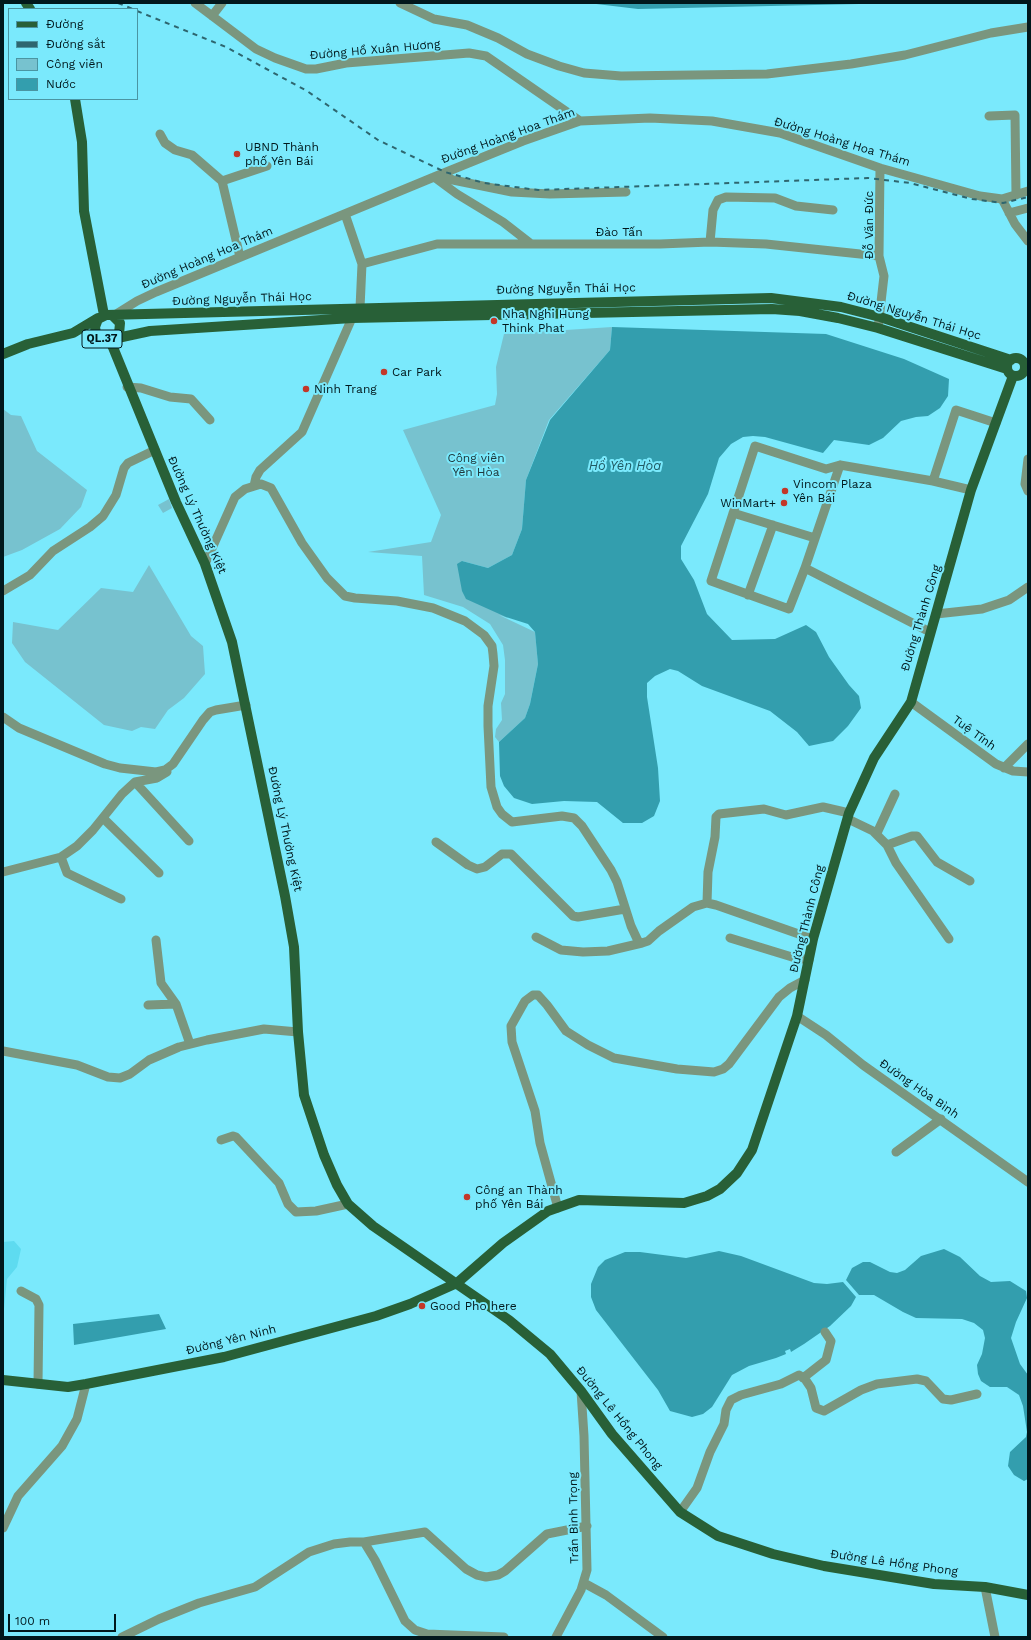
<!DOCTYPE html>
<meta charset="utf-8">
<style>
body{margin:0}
#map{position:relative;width:1031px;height:1640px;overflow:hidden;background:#7ae9fc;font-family:"Work Sans",sans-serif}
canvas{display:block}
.frame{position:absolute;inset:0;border:4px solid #01181c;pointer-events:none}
.legend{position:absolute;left:8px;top:8px;width:130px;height:92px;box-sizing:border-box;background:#7ae9fc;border:1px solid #4a95a2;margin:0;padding:5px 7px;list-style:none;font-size:12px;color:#01181c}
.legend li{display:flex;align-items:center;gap:8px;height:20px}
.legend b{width:20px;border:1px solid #4a95a2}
.scale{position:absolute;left:8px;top:1614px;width:108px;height:18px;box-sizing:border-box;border:2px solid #01181c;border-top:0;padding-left:5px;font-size:12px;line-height:14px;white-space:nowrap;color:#01181c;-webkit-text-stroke:3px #7ae9fc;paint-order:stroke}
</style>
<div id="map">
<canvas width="1031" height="1640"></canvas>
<div class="frame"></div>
<ul class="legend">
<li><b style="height:5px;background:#286037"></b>Đường</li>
<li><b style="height:5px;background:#2e666f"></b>Đường sắt</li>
<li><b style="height:11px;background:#77c2cf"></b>Công viên</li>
<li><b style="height:11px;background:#339eae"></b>Nước</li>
</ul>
<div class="scale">100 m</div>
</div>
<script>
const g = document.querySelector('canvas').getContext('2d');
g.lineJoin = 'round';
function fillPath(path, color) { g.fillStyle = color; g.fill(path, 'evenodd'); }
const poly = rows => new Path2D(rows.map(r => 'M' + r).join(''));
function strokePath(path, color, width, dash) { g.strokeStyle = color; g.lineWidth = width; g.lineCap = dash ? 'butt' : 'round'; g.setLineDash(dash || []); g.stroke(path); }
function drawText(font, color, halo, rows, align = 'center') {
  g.font = font + ' "Work Sans",sans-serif'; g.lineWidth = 4; g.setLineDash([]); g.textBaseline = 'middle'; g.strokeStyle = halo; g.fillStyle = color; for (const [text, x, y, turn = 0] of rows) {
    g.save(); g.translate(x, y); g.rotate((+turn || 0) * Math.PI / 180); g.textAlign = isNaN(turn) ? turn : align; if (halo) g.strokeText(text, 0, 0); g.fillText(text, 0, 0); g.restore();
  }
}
const built = poly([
 [14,1241,21,1249,17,1267,7,1279,3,1319,3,1242]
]);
const green = poly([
 [612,327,610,350,549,420,526,480,522,529,512,555,488,568,462,561,508,618,499,615,535,632,538,664,530,704,525,718,499,742,495,737,496,729,502,720,501,703,505,694,505,660,503,645,490,624,463,607,424,595,422,556,368,552,431,542,441,515,403,430,495,405,497,394,496,367,504,334],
 [3,409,11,415,21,416,37,451,87,490,81,507,60,529,22,550,3,557],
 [169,499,172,508,163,513,158,505],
 [149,565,191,636,203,646,205,674,184,698,168,710,155,729,141,727,132,731,104,725,25,662,12,643,13,622,58,630,101,588,133,592]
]);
const water = poly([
 [588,3,903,3,638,9],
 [612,327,826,334,904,359,949,379,948,396,940,408,928,416,916,417,901,421,883,438,869,445,834,440,823,453,765,437,753,436,743,437,731,444,719,458,708,494,681,546,681,559,694,580,707,614,732,640,775,639,806,625,816,632,829,657,849,685,859,696,861,708,848,726,833,741,809,746,797,732,770,711,702,686,678,671,670,669,655,676,647,683,647,697,658,768,660,801,654,816,642,823,623,823,597,802,564,801,532,804,514,798,504,786,500,776,499,742,525,718,530,704,538,664,535,632,528,624,506,617,466,599,462,591,457,564,462,561,488,568,512,555,522,529,526,480,550,420,610,350],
 [944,1249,960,1257,980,1276,991,1282,1010,1281,1026,1291,1027,1298,1016,1322,1011,1338,1020,1364,1028,1375,1028,1479,1024,1481,1014,1475,1008,1466,1010,1452,1026,1437,1027,1432,1023,1406,1019,1395,1007,1387,990,1387,981,1381,978,1374,977,1365,982,1354,985,1338,983,1330,974,1323,962,1319,916,1318,903,1312,874,1295,859,1295,846,1280,852,1268,863,1262,870,1262,890,1272,897,1273,905,1270,921,1256],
 [719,1251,741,1256,814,1283,827,1284,843,1282,856,1297,851,1306,830,1326,804,1344,791,1352,790,1349,785,1351,786,1354,776,1358,749,1366,732,1375,712,1407,703,1414,692,1417,670,1411,658,1390,596,1310,591,1297,591,1284,598,1267,605,1260,625,1252,640,1252,686,1258],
 [159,1314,166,1329,74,1345,73,1324]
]);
const minor = poly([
 [195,3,256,49,275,58,306,69,316,69,346,63,469,53,486,56,580,121],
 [400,3,434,19,467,25,498,38,527,54,559,66,584,73,621,76,767,74,851,64,905,55,991,33,1028,27],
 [212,16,222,3],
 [989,116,1015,115,1016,195],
 [160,134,165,143,175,150,192,155,222,181,240,257],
 [441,174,453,180,512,192,550,194,626,192],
 [434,177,457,194,503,222,530,243],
 [222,181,267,166],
 [1002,199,1015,224,1028,241],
 [1009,213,1028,208],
 [345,214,362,264,360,308],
 [710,242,713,210,718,200,726,197,775,198,796,206,833,210],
 [362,264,437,244,660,244,710,242,766,244,879,256],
 [113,316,137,301,156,292,434,177,523,141,580,121,650,118,712,121,780,133,880,168,980,196,1002,199,1028,191],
 [878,328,884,276,879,256,880,168],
 [127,387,141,388,170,397,191,399,210,420],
 [1028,459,1025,484,1028,491],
 [840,465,805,568,930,632],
 [933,481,971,490],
 [254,486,256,477,260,470,302,432,352,318],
 [733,513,815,538],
 [205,564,235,497,245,489,261,484,271,488,302,543,327,578,345,596,355,598,397,601,433,608,465,621,484,635,492,646,493,654,494,666,488,706,488,726,491,787,497,807,502,814,512,822,562,816,574,818,582,826,611,870,617,882,631,926,638,941,642,943,648,941,659,931,693,907,707,903,716,905,813,939],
 [805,568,789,609,711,581,755,446,826,469,840,465,933,481,956,410,996,423],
 [3,591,30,575,53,551,90,527,103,516,116,495,124,468,128,463,155,450],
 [748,595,773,525],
 [936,614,982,609,1009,600,1028,587],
 [911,702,996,764,1013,771,1028,772],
 [3,717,19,728,105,764,120,768,156,772,165,770,173,764,203,720,210,712,216,710,246,705],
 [1004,768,1028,744],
 [135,782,189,841],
 [103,818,159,873],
 [848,819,873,831,887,845,896,863,949,939],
 [877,833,895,794],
 [436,842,468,865,477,869,485,867,502,854,511,854,573,916,578,917,625,909],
 [887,845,912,836,917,836,937,862,970,881],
 [61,857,67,873,121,899],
 [3,872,61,857,77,846,93,830,122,794,135,782,157,778,167,772],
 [707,903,708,872,715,837,716,817,719,814,764,809,786,815,823,807,849,813],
 [536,937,561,950,583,952,608,951,642,943],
 [730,938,792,957,809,960],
 [156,940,161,983,176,1004,190,1044],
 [148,1005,176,1004],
 [797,1016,826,1035,863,1065,1028,1182],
 [3,1051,77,1065,108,1077,120,1078,130,1074,149,1060,179,1047,207,1040,264,1029,298,1032],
 [221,1140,233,1136,236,1137,279,1183,288,1204,296,1212,316,1211,348,1204],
 [896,1152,941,1119],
 [558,1208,540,1143,535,1111,512,1042,511,1026,525,1001,533,995,538,995,547,1005,566,1031,588,1045,614,1058,677,1069,714,1072,723,1069,729,1064,779,997,790,988,805,980],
 [21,1291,36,1299,39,1305,38,1384],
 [803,1378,826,1360,831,1341,825,1332],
 [680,1512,697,1488,710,1452,724,1424,726,1410,731,1400,741,1395,781,1384,799,1375,805,1379,811,1388,816,1408,824,1411,861,1390,877,1384,917,1379,926,1381,943,1399,951,1400,977,1394],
 [3,1528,18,1496,62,1446,77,1419,86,1384],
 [364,1542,375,1560,405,1621,415,1630,427,1634,504,1637],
 [584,1583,606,1595,663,1637],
 [985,1587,995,1637],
 [122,1637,159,1619,199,1603,255,1587,309,1552,334,1544,350,1542,364,1542,425,1532,466,1569,477,1575,486,1577,498,1575,505,1571,547,1534,587,1526],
 [556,1637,581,1590,587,1570,584,1436,581,1391]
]);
const major = poly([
 [26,3,30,9],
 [75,99,82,142,84,211,104,315],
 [113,316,120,323,119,334,111,340,102,339,96,333,95,327,98,319,106,315,771,298,841,307,880,317,1011,360],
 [113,339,150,331,352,318,772,309,800,311,838,318,878,328,1007,369],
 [110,340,176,502,205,564,232,642,285,896,294,947,298,1032,304,1095,324,1155,337,1185,348,1204,373,1226,509,1320,550,1354,581,1391,612,1434,680,1512,718,1536,773,1554,824,1566,934,1584,985,1587,1028,1595],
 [3,354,28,344,73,333,98,318],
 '1007 367a9 9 0 1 1 18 0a9 9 0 1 1-18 0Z',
 [3,1380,68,1387,86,1384,224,1357,376,1316,410,1304,457,1283,503,1243,548,1211,579,1200,684,1203,707,1196,720,1189,737,1173,752,1150,797,1016,813,939,849,813,874,758,911,702,971,490,1013,376]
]);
const rail = poly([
 [118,3,133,9],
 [137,11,226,47,307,91,378,140,445,172,484,183,538,190,868,178,910,183,972,199,1003,203,1028,197]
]);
const markers = [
 [237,154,4,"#c33728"],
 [494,321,4,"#c33728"],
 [384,372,4,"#c33728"],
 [306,389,4,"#c33728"],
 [785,491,4,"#c33728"],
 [784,503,4,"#c33728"],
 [467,1197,4,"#c33728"],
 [422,1306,4,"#c33728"]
];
const shields = [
 [102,339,40]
];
const shieldNames = [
 ["QL.37",102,339]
];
const streetNames = [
 ["Đường Hồ Xuân Hương",375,50,-5],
 ["Đường Hoàng Hoa Thám",508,136,-20],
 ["Đường Hoàng Hoa Thám",842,142,17],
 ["Đỗ Văn Đức",869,225,-90],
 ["Đào Tấn",619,232],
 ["Đường Hoàng Hoa Thám",207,258,-23],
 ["Đường Nguyễn Thái Học",566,289,-1],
 ["Đường Nguyễn Thái Học",242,299,-2],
 ["Đường Nguyễn Thái Học",914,316,17],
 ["Đường Lý Thường Kiệt",197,515,66],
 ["Đường Thành Công",921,618,-73],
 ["Tuệ Tĩnh",974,733,36],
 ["Đường Lý Thường Kiệt",285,829,78],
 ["Đường Thành Công",807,919,-76],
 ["Đường Hòa Bình",919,1089,35],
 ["Đường Yên Ninh",231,1340,-14],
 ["Đường Lê Hồng Phong",619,1418,51],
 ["Trần Bình Trọng",574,1518,-91],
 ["Đường Lê Hồng Phong",894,1563,8]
];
const poiNames = [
 ["UBND Thành",245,147],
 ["phố Yên Bái",245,161],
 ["Nha Nghi Hung",502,314],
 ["Think Phat",502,328],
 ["Car Park",392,372],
 ["Ninh Trang",314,389],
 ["Vincom Plaza",793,484],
 ["Yên Bái",793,498],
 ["WinMart+",776,503,"right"],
 ["Công an Thành",475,1190],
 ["phố Yên Bái",475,1204],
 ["Good Pho here",430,1306]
];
const parkNames = [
 ["Công viên",476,458],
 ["Yên Hòa",476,472]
];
const waterNames = [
 ["Hồ Yên Hòa",625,466]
];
fillPath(built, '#5edbf0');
fillPath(green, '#77c2cf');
fillPath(water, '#339eae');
strokePath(minor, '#7a967e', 9);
strokePath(major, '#286037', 10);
strokePath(rail, '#2e666f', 2, [5, 5]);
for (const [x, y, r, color] of markers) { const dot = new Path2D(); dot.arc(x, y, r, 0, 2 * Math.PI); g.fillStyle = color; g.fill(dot); strokePath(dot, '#7ae9fc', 1.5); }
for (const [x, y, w] of shields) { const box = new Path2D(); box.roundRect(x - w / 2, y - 9, w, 18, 3); g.fillStyle = '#7ae9fc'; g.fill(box); strokePath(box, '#01181c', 1); }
drawText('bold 11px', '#01181c', null, shieldNames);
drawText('12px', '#01181c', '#7ae9fc', streetNames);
drawText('12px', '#01181c', '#7ae9fc', poiNames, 'left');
drawText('12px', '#20383c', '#7ae9fc', parkNames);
drawText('italic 13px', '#205a63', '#7ae9fc', waterNames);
</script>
